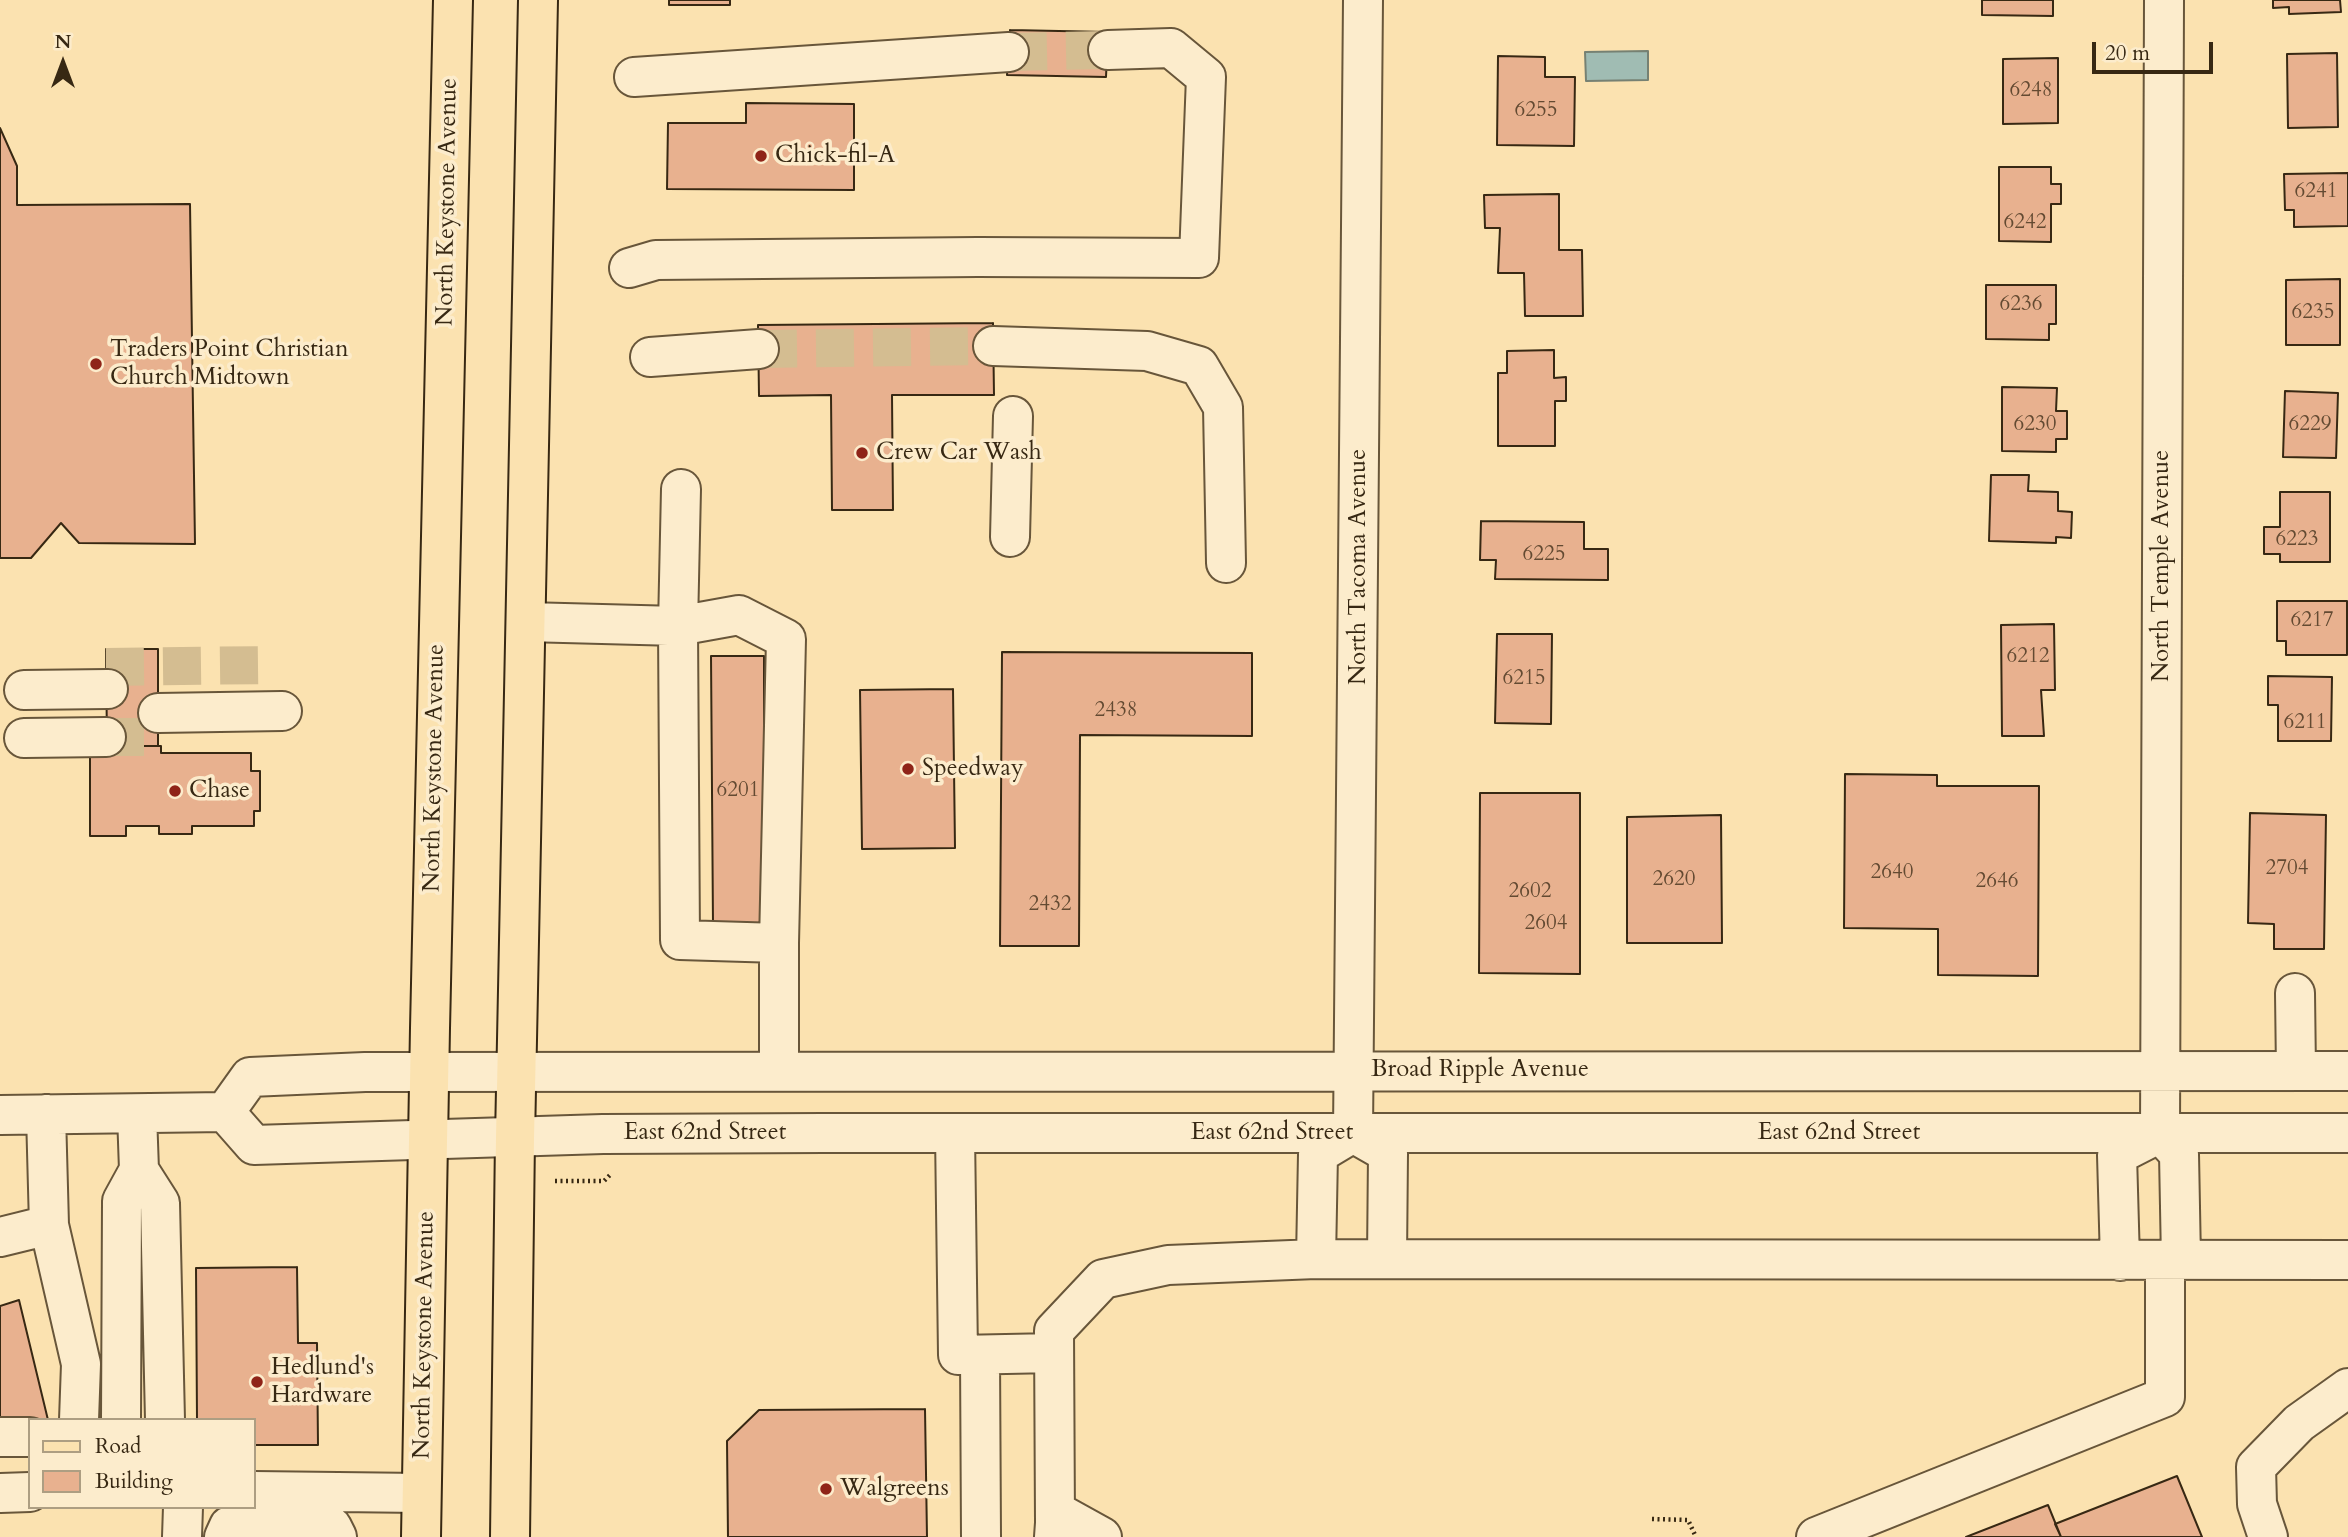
<!DOCTYPE html>
<style>
body{margin:0}
#map{position:relative;width:2348px;height:1537px;overflow:hidden;background:#fbe2b0;font-family:Cardo,serif}
canvas{display:block}
.legend{position:absolute;left:28px;top:1418px;width:228px;height:91px;box-sizing:border-box;background:#fceccc;border:2px solid #ad9e82;margin:0;padding:9px 12px;list-style:none;font-size:21px;color:#372813}
.legend li{display:flex;align-items:center;gap:14px;height:35px}
.legend b{width:35px;border:2px solid #ad9e82}
.north{position:absolute;left:28px;top:28px;width:70px;height:70px;-webkit-text-stroke:5px #fceccc;paint-order:stroke;rotate:0deg;font-size:19px;font-weight:700;line-height:28px;text-align:center;color:#372813}
.north::after{content:'';display:block;margin:auto;width:24px;height:32px;background:#372813;clip-path:polygon(50% 0,100% 100%,50% 72%,0 100%)}
.scale{position:absolute;left:2092px;top:42px;width:121px;height:32px;box-sizing:border-box;border:4px solid #372813;border-top:0;padding-left:9px;font-size:21px;line-height:24px;white-space:nowrap;color:#372813;-webkit-text-stroke:5px #fceccc;paint-order:stroke}
</style>
<div id="map">
<canvas width="2348" height="1537"></canvas>
<ul class="legend">
<li><b style="height:9px;background:#fbe2b0"></b>Road</li>
<li><b style="height:19px;background:#e8b18f"></b>Building</li>
</ul>
<div class="north">N</div>
<div class="scale">20 m</div>
</div>
<script>
const g = document.querySelector('canvas').getContext('2d');
g.lineJoin = 'round';
function fillPath(path, color) { g.fillStyle = color; g.fill(path, 'evenodd'); }
const poly = rows => new Path2D(rows.map(r => 'M' + r).join(''));
function strokePath(path, color, width, dash) { g.strokeStyle = color; g.lineWidth = width; g.lineCap = dash ? 'butt' : 'round'; g.setLineDash(dash || []); g.stroke(path); }
function drawText(font, color, halo, rows, align = 'center') {
  g.font = font + ' Cardo,serif'; g.lineWidth = 7; g.setLineDash([]); g.textBaseline = 'middle'; g.strokeStyle = halo; g.fillStyle = color; for (const [text, x, y, turn = 0] of rows) {
    g.save(); g.translate(x, y); g.rotate((+turn || 0) * Math.PI / 180); g.textAlign = isNaN(turn) ? turn : align; if (halo) g.strokeText(text, 0, 0); g.fillText(text, 0, 0); g.restore();
  }
}
const water = poly([
 [1648,51,1648,80,1586,81,1585,52,1648,51]
]);
const building = poly([
 [669,0,730,0,730,5,669,5,669,0],
 [1982,0,2053,0,2053,16,1982,15,1982,0],
 [2273,0,2340,0,2341,12,2289,14,2289,7,2273,8,2273,0],
 [1010,30,1108,32,1106,77,1007,75,1010,30],
 [2337,53,2338,127,2288,128,2287,54,2337,53],
 [1498,56,1545,57,1545,77,1575,77,1574,146,1497,145,1498,56],
 [2058,58,2058,123,2003,124,2003,59,2058,58],
 [746,103,854,104,854,190,667,189,668,123,746,123,746,103],
 [0,128,17,166,17,205,190,204,195,544,79,543,61,523,31,558,0,558,0,128],
 [1999,167,2051,167,2051,184,2061,184,2061,204,2051,204,2051,242,1999,241,1999,167],
 [2348,173,2348,226,2294,227,2294,210,2285,210,2284,174,2348,173],
 [1559,194,1559,250,1582,250,1583,316,1525,316,1524,273,1498,273,1500,228,1485,228,1484,195,1559,194],
 [2340,279,2340,345,2286,345,2286,280,2340,279],
 [1986,285,2056,285,2056,324,2049,324,2049,340,1986,339,1986,285],
 [993,323,994,395,892,395,893,510,832,510,831,395,759,396,758,325,993,323],
 [1554,350,1554,378,1566,377,1566,401,1555,401,1555,446,1498,446,1498,373,1507,373,1507,351,1554,350],
 [2002,387,2057,388,2056,411,2067,411,2067,439,2056,439,2056,452,2002,451,2002,387],
 [2285,391,2338,393,2336,458,2283,457,2285,391],
 [1991,475,2029,475,2028,491,2058,492,2058,511,2072,512,2071,538,2056,537,2056,543,1989,541,1991,475],
 [2280,492,2330,492,2330,562,2280,562,2280,554,2264,554,2264,527,2280,527,2280,492],
 [1481,521,1584,522,1584,549,1608,549,1608,580,1495,579,1496,560,1480,560,1481,521],
 [2277,601,2347,601,2347,655,2286,655,2286,641,2277,641,2277,601],
 [2054,624,2055,690,2041,690,2044,736,2002,736,2001,625,2054,624],
 [1497,634,1552,634,1551,724,1495,723,1497,634],
 [106,649,158,649,158,746,107,746,106,649],
 [1002,652,1252,653,1252,736,1080,735,1079,946,1000,946,1002,652],
 [711,656,764,656,764,926,713,926,711,656],
 [2268,676,2332,677,2331,741,2278,741,2278,705,2268,705,2268,676],
 [953,689,955,848,862,849,860,690,953,689],
 [107,746,161,746,161,753,251,753,251,771,260,771,260,811,254,811,254,826,192,826,192,834,159,834,159,826,126,826,126,836,90,836,90,747,107,746],
 [1845,774,1937,775,1937,786,2039,786,2038,976,1938,975,1938,929,1844,928,1845,774],
 [1480,793,1580,793,1580,974,1479,973,1480,793],
 [2250,813,2326,815,2324,949,2274,949,2274,924,2248,923,2250,813],
 [1721,815,1722,943,1627,943,1627,817,1721,815],
 [297,1267,298,1343,317,1343,318,1445,254,1445,254,1420,197,1420,196,1268,297,1267],
 [19,1300,48,1420,0,1424,0,1306,19,1300],
 [925,1409,927,1537,728,1537,727,1441,759,1410,925,1409],
 [2177,1476,2202,1537,2061,1537,2055,1524,2177,1476],
 [2048,1505,2061,1537,1966,1537,2048,1505]
]);
const minorTunnel = poly([
 [1009,52,1108,50],
 [759,349,993,346],
 [106,667,270,665],
 [106,737,159,737]
]);
const path = poly([
 [555,1181,604,1181,610,1175],
 [1652,1519,1688,1520,1696,1537]
]);
const minor = poly([
 [634,77,1009,52],
 [629,268,656,260,978,257,1199,258,1206,77,1171,48,1108,50],
 [993,346,1147,351,1199,366,1223,407,1226,563],
 [650,357,759,349],
 [681,489,678,626,739,615,786,639,779,943],
 [1010,537,1013,416],
 [526,622,678,626,680,940,779,943,779,1071],
 [24,690,108,689],
 [158,713,282,711],
 [24,738,106,737],
 [2295,993,2296,1071],
 [225,1112,250,1077,365,1072,2348,1071],
 [225,1112,254,1145,603,1134,824,1133,2348,1133],
 [46,1114,49,1225,81,1364,79,1420],
 [0,1115,225,1112],
 [955,1133,958,1355,1054,1353],
 [1353,1133,1363,0],
 [1353,1133,1388,1153,1387,1259],
 [2160,1133,2164,0],
 [2160,1133,2179,1154,2181,1260],
 [139,1170,160,1203,165,1420],
 [0,1237,49,1225],
 [1316,1259,1318,1154,1353,1133],
 [2120,1261,2117,1155,2158,1134],
 [980,1355,981,1537],
 [121,1420,122,1201,139,1170,137,1114],
 [0,1437,30,1437],
 [254,1491,421,1493],
 [0,1493,30,1492],
 [1055,1511,1102,1537],
 [182,1537,183,1507],
 [224,1537,229,1526,332,1527,337,1537],
 [1054,1537,1055,1523,1054,1331,1103,1279,1168,1265,1316,1259,2348,1260],
 [1816,1537,2165,1397,2165,1260],
 [2268,1537,2257,1504,2256,1467,2299,1423,2348,1388]
]);
const major = poly([
 [421,1537,430,1028,453,0],
 [510,1537,515,1138,538,0]
]);
const markers = [
 [761,156,7,"#8f2418"],
 [96,364,7,"#8f2418"],
 [862,453,7,"#8f2418"],
 [908,769,7,"#8f2418"],
 [175,791,7,"#8f2418"],
 [257,1382,7,"#8f2418"],
 [826,1489,7,"#8f2418"]
];
const numberNames = [
 ["6248",2031,91],
 ["6255",1536,111],
 ["6241",2316,192],
 ["6242",2025,223],
 ["6236",2021,305],
 ["6235",2313,313],
 ["6230",2035,425],
 ["6229",2310,425],
 ["6223",2297,540],
 ["6225",1544,555],
 ["6217",2312,621],
 ["6212",2028,657],
 ["6215",1524,679],
 ["2438",1116,711],
 ["6211",2305,723],
 ["6201",738,791],
 ["2704",2287,869],
 ["2640",1892,873],
 ["2620",1674,880],
 ["2646",1997,882],
 ["2602",1530,892],
 ["2432",1050,905],
 ["2604",1546,924]
];
const poiNames = [
 ["Chick-fil-A",775,156],
 ["Traders Point Christian",110,350],
 ["Church Midtown",110,378],
 ["Crew Car Wash",876,453],
 ["Speedway",922,769],
 ["Chase",189,791],
 ["Hedlund's",271,1368],
 ["Hardware",271,1396],
 ["Walgreens",840,1489]
];
const streetNames = [
 ["North Keystone Avenue",448,202,-89],
 ["North Temple Avenue",2162,566,-90],
 ["North Tacoma Avenue",1359,567,-90],
 ["North Keystone Avenue",435,768,-89],
 ["Broad Ripple Avenue",1480,1070],
 ["East 62nd Street",705,1133],
 ["East 62nd Street",1272,1133],
 ["East 62nd Street",1839,1133],
 ["North Keystone Avenue",425,1335,-89]
];
fillPath(water, '#a0bcb3');
strokePath(water, '#768173', 2);
fillPath(building, '#e8b18f');
strokePath(building, '#372813', 2);
strokePath(minorTunnel, '#d4bd91', 38, [38, 19]);
strokePath(minor, '#68563a', 42);
strokePath(major, '#372813', 42);
strokePath(path, '#372813', 4.5, [2, 3.5]);
strokePath(minor, '#fceccc', 38);
strokePath(major, '#fbe2b0', 38);
for (const [x, y, r, color] of markers) { const dot = new Path2D(); dot.arc(x, y, r, 0, 2 * Math.PI); g.fillStyle = color; g.fill(dot); strokePath(dot, '#fceccc', 2.5); }
drawText('21px', '#634a32', null, numberNames);
drawText('24px', '#372813', '#fceccc', poiNames, 'left');
drawText('24px', '#372813', '#fceccc', streetNames);
</script>
